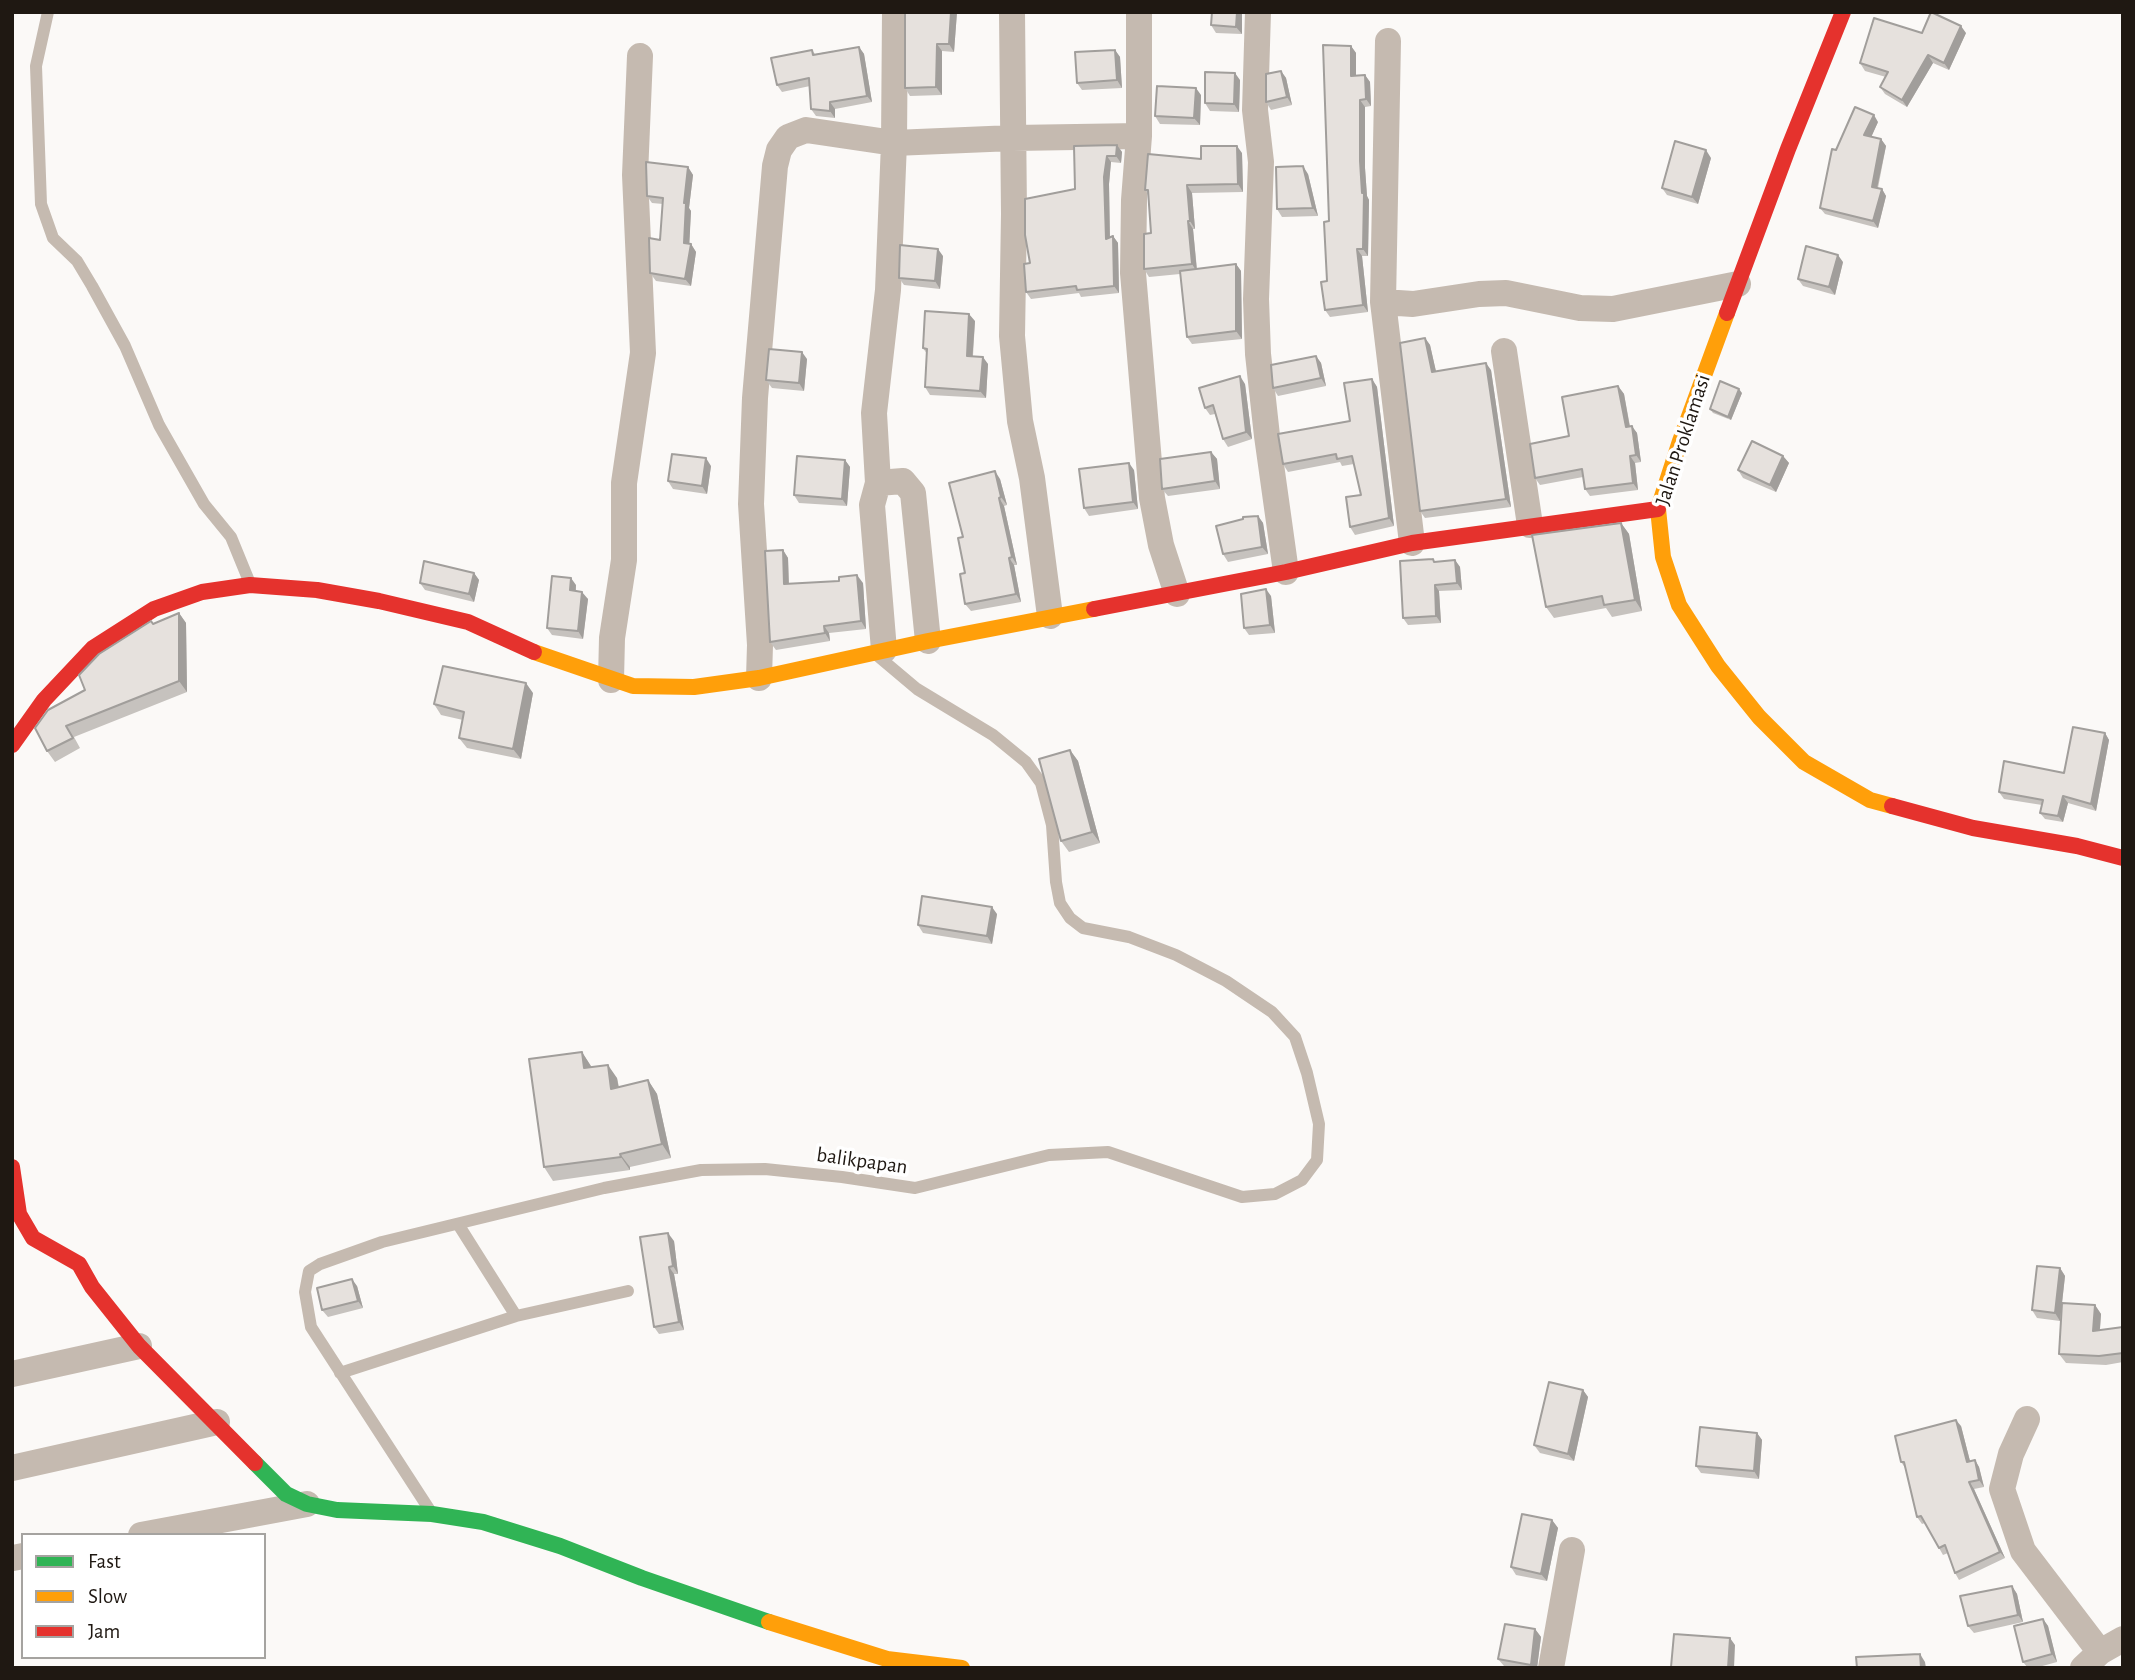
<!DOCTYPE html>
<style>
body{margin:0}
#map{position:relative;width:2135px;height:1680px;overflow:hidden;background:#fbf9f7;font-family:"Alegreya Sans",sans-serif}
canvas{display:block}
.frame{position:absolute;inset:0;border:14px solid #1f1812;pointer-events:none}
.legend{position:absolute;left:21px;top:1533px;width:245px;height:126px;box-sizing:border-box;background:#fff;border:2px solid #a5a3a0;margin:0;padding:9px 12px;list-style:none;font-size:21px;color:#1f1812}
.legend li{display:flex;align-items:center;gap:14px;height:35px}
.legend b{width:35px;border:2px solid #a5a3a0}
</style>
<div id="map">
<canvas width="2135" height="1680"></canvas>
<div class="frame"></div>
<ul class="legend">
<li><b style="height:9px;background:#30b455"></b>Fast</li>
<li><b style="height:9px;background:#ff9f0a"></b>Slow</li>
<li><b style="height:9px;background:#e5322d"></b>Jam</li>
</ul>
</div>
<script>
const g = document.querySelector('canvas').getContext('2d');
g.lineJoin = 'round';
const poly = rows => new Path2D(rows.map(r => 'M' + r).join(''));
function strokePath(path, color, width, dash) { g.strokeStyle = color; g.lineWidth = width; g.lineCap = dash ? 'butt' : 'round'; g.setLineDash(dash || []); g.stroke(path); }
function fillPath(path, color) { g.fillStyle = color; g.fill(path, 'evenodd'); }
function drawText(font, color, halo, rows, align = 'center') {
  g.font = font + ' "Alegreya Sans",sans-serif'; g.lineWidth = 7; g.setLineDash([]); g.textBaseline = 'middle'; g.strokeStyle = halo; g.fillStyle = color; for (const [text, x, y, turn = 0] of rows) {
    g.save(); g.translate(x, y); g.rotate((+turn || 0) * Math.PI / 180); g.textAlign = isNaN(turn) ? turn : align; if (halo) g.strokeText(text, 0, 0); g.fillText(text, 0, 0); g.restore();
  }
}
const lane = poly([
 [48,12,36,66,41,204,53,238,77,261,92,286,125,346,159,425,204,504,231,537,249,581],
 [458,1224,516,1316],
 [340,1373,516,1316,628,1291],
 [429,1509,311,1327,305,1292,309,1271,320,1264,382,1242,604,1188,701,1170,765,1169,842,1177,915,1188,1049,1155,1108,1152,1242,1197,1275,1194,1302,1180,1317,1160,1319,1124,1307,1073,1295,1037,1272,1012,1226,981,1176,955,1129,937,1083,928,1070,918,1060,903,1056,882,1052,825,1041,783,1026,762,993,735,917,689,879,657]
]);
const street = poly([
 [1012,12,1014,214,1012,336,1020,421,1032,478,1050,616],
 [1139,12,1139,136,1134,200,1133,273,1152,498,1161,545,1177,594],
 [1258,12,1255,110,1261,162,1256,299,1258,354,1267,436,1286,572],
 [1388,41,1383,302,1413,304,1479,294,1506,293,1580,308,1613,309,1738,284],
 [1383,302,1412,543],
 [1504,351,1530,525],
 [878,483,903,481,913,493,928,641],
 [884,650,872,505,878,483,874,413,888,290,894,143,895,12],
 [759,678,760,645,751,504,755,398,775,166,779,150,788,137,806,130,894,143,1013,138,1139,136],
 [611,680,612,638,624,560,624,483,643,353,635,175,640,56],
 [12,1374,139,1346],
 [2027,1419,2011,1454,2002,1489,2023,1551,2100,1652],
 [12,1468,217,1422],
 [141,1535,307,1504],
 [13,1558,23,1556],
 [1551,1668,1572,1550],
 [2083,1668,2100,1652,2123,1639]
]);
const fast = poly([
 [255,1463,286,1494,307,1504,337,1510,432,1514,483,1522,560,1546,642,1578,769,1622]
]);
const slow = poly([
 [1727,313,1680,441,1658,509,1663,557,1679,605,1718,666,1759,717,1804,762,1870,800,1892,806],
 [534,652,633,686,694,687,759,678,928,641,1094,609],
 [769,1622,887,1659,962,1668]
]);
const jam = poly([
 [1727,313,1788,149,1843,12],
 [1094,609,1286,572,1412,543,1658,509],
 [12,745,44,700,93,648,154,609,202,592,250,585,317,590,379,601,468,622,534,652],
 [1892,806,1973,828,2077,846,2123,858],
 [12,1167,19,1214,33,1238,79,1264,92,1287,139,1346,255,1463]
]);
const wall = poly([
 [905,12,957,12,954,52,942,51,942,95,910,96,905,88],
 [1242,12,1242,34,1216,33,1211,25],
 [1922,33,1966,33,1949,70,1933,63,1907,107,1885,94,1880,87,1886,77,1865,71,1860,63],
 [1351,46,1356,53,1356,76,1365,75,1370,82,1371,106,1365,107,1365,168,1367,196,1369,200,1368,256,1362,256,1368,312,1330,317,1325,310,1327,281,1329,221],
 [859,47,864,54,872,102,835,109,835,118,816,116,811,109,810,86,782,92,777,85,812,50,815,54],
 [1115,50,1120,57,1122,88,1082,90,1077,83],
 [1281,71,1286,78,1292,105,1271,110,1266,102],
 [1240,80,1239,112,1210,111,1205,103],
 [1201,95,1200,125,1160,124,1155,116],
 [1878,122,1871,137,1881,139,1886,146,1878,188,1882,189,1886,196,1878,228,1825,214,1820,208,1836,150],
 [1117,145,1122,152,1121,163,1111,162,1109,184,1110,237,1113,236,1118,243,1119,293,1081,297,1079,293,1031,299,1026,292,1075,189],
 [1242,153,1243,192,1192,193,1195,229,1193,229,1197,269,1236,264,1241,271,1242,339,1192,344,1187,337,1180,274,1149,277,1144,269,1151,233,1148,195,1145,190,1201,159],
 [1711,158,1698,204,1667,195,1662,188],
 [688,167,693,175,689,208,691,211,689,244,691,244,696,252,691,286,656,281,650,273,660,240,663,204,652,203,647,196],
 [1308,174,1318,216,1282,217,1277,209],
 [943,256,940,289,904,285,899,278],
 [1843,262,1835,295,1803,286,1798,279],
 [975,321,973,356,988,364,986,398,930,395,925,387,927,354,923,348],
 [1425,338,1430,345,1436,372,1491,370,1511,507,1425,518,1420,511],
 [1316,356,1321,363,1326,386,1278,396,1273,388],
 [807,359,804,391,772,388,766,380],
 [1372,379,1377,387,1394,526,1355,535,1350,527,1361,495,1354,464,1342,466,1340,462,1288,472,1283,464,1350,421],
 [1245,384,1252,439,1228,447,1223,439,1215,414,1210,415,1205,408],
 [1618,386,1624,394,1630,426,1637,433,1641,462,1635,463,1638,490,1590,496,1585,489,1583,477,1540,485,1535,478,1569,436],
 [1742,393,1731,420,1713,413,1710,409],
 [1211,452,1217,459,1220,489,1168,496,1162,489],
 [1783,456,1789,463,1776,492,1743,478,1738,470],
 [845,460,850,467,847,506,799,503,794,495],
 [711,466,707,494,673,489,668,481],
 [1134,470,1138,509,1089,516,1084,508],
 [1000,479,1007,505,1004,506,1017,565,1014,565,1021,602,971,611,965,604,963,537],
 [1258,516,1263,523,1268,554,1228,562,1223,554],
 [1621,523,1629,534,1642,611,1612,617,1606,608,1554,618,1546,607],
 [783,550,788,558,789,584,863,583,866,629,829,633,830,641,776,650,770,642],
 [1433,559,1435,562,1455,560,1460,567,1462,590,1439,591,1441,623,1408,625,1403,618],
 [474,573,479,580,474,602,425,590,420,583],
 [576,585,576,591,588,599,583,639,552,635,547,628],
 [1271,596,1275,633,1249,635,1244,628],
 [179,613,186,623,187,692,74,737,80,748,55,762,47,751,85,690,153,624],
 [533,693,521,759,467,748,459,738,463,720,441,715,434,704],
 [2105,733,2109,740,2096,811,2068,803,2063,822,2045,819,2040,813,2042,805,2004,799,1999,792,2064,773],
 [1070,750,1078,761,1100,843,1069,852,1061,841],
 [997,914,992,944,923,933,918,925],
 [582,1052,591,1067,617,1078,619,1087,648,1080,657,1094,671,1158,630,1167,630,1170,553,1181,544,1167],
 [674,1241,678,1274,674,1274,684,1330,659,1334,654,1327],
 [2060,1268,2065,1276,2062,1303,2095,1305,2101,1314,2100,1330,2123,1327,2123,1362,2106,1365,2066,1363,2059,1354,2062,1303,2060,1321,2037,1318,2032,1310],
 [357,1286,363,1308,328,1317,322,1310],
 [1583,1390,1588,1397,1574,1461,1540,1453,1534,1445],
 [1961,1426,1970,1461,1975,1460,1979,1467,1984,1487,1974,1489,2005,1558,1959,1580,1955,1573,1948,1553,1943,1555,1925,1523,1922,1524,1917,1517,1906,1469,1901,1462],
 [1757,1433,1762,1440,1759,1479,1701,1473,1696,1466],
 [1552,1520,1558,1528,1547,1581,1516,1575,1511,1567],
 [2012,1586,2017,1594,2023,1622,1974,1633,1968,1626],
 [2043,1619,2048,1626,2057,1662,2035,1668,2028,1668,2023,1662],
 [1535,1629,1541,1637,1537,1668,1511,1668,1504,1666,1498,1659]
]);
const shadedWall = poly([
 [951,12,957,12,954,52,949,44],
 [1237,12,1242,12,1242,34,1236,27],
 [1961,26,1966,33,1949,70,1944,63],
 [937,44,942,51,942,95,936,87],
 [1351,46,1356,53,1356,83,1351,76],
 [859,47,864,54,872,102,867,96],
 [1115,50,1120,57,1122,88,1117,80],
 [1928,55,1933,63,1907,107,1902,100],
 [1281,71,1286,78,1292,105,1287,97],
 [1235,73,1240,80,1239,112,1234,104],
 [1365,75,1370,82,1371,106,1366,99],
 [1196,88,1201,95,1200,125,1194,118],
 [1360,100,1365,107,1365,168,1367,196,1369,200,1368,256,1363,249,1360,161],
 [830,102,835,109,835,118,830,111],
 [1874,115,1878,122,1869,142,1864,135],
 [1881,139,1886,146,1876,193,1872,187],
 [1117,145,1122,152,1121,163,1116,156],
 [1237,146,1242,153,1243,192,1238,184],
 [1706,150,1711,158,1698,204,1692,197],
 [1107,156,1111,162,1109,184,1110,246,1106,239,1104,177],
 [1303,166,1308,174,1318,216,1313,208],
 [688,167,693,175,689,208,691,211,689,251,684,243,684,203],
 [1187,185,1192,193,1195,229,1190,221],
 [1882,189,1886,196,1878,228,1873,221],
 [1188,221,1193,229,1197,272,1192,264],
 [1113,236,1118,243,1119,293,1114,286],
 [691,244,696,252,691,286,685,279],
 [938,249,943,256,940,289,935,281],
 [1357,249,1362,256,1368,312,1363,305],
 [1838,255,1843,262,1835,295,1829,287],
 [1236,264,1241,271,1242,339,1236,331],
 [969,314,975,321,972,363,967,356],
 [1425,338,1430,345,1438,380,1432,372],
 [802,352,807,359,804,391,799,383],
 [1316,356,1321,363,1326,386,1321,378],
 [983,357,988,364,986,398,980,391],
 [1486,363,1491,370,1511,507,1506,499],
 [1240,376,1245,384,1252,439,1246,432],
 [1372,379,1377,387,1394,526,1389,518],
 [1618,386,1624,394,1631,434,1626,427],
 [1739,389,1742,393,1731,420,1728,417],
 [1632,426,1637,433,1641,462,1636,455],
 [1211,452,1217,459,1220,489,1215,481],
 [1630,456,1635,463,1638,490,1633,483],
 [1783,456,1789,463,1776,492,1770,485],
 [706,458,711,466,707,494,702,486],
 [845,460,850,467,847,506,842,499],
 [1129,463,1134,470,1138,509,1133,502],
 [995,471,1000,479,1007,505,1001,497],
 [999,498,1004,506,1017,565,1012,557],
 [1258,516,1263,523,1268,554,1262,547],
 [1621,523,1629,534,1642,611,1635,600],
 [783,550,788,558,789,592,784,584],
 [1009,558,1014,565,1021,602,1016,594],
 [1455,560,1460,567,1462,590,1457,583],
 [474,573,479,580,474,602,469,594],
 [857,575,863,583,866,629,861,621],
 [571,578,576,585,575,598,570,590],
 [1435,585,1439,591,1441,623,1436,616],
 [1266,589,1271,596,1275,633,1270,625],
 [582,592,588,599,583,639,578,631],
 [179,613,186,623,187,692,179,681],
 [824,626,829,633,830,641,825,633],
 [526,683,533,693,521,759,513,749],
 [2105,733,2109,740,2096,811,2091,804],
 [1070,750,1078,761,1100,843,1092,832],
 [2063,796,2068,803,2063,822,2058,816],
 [992,907,997,914,992,944,987,936],
 [582,1052,591,1066,593,1081,584,1068],
 [608,1065,617,1078,621,1102,611,1089],
 [648,1080,657,1094,671,1158,662,1144],
 [620,1154,630,1167,630,1170,621,1157],
 [668,1233,674,1241,678,1274,673,1266],
 [669,1267,674,1274,684,1330,679,1322],
 [2060,1268,2065,1276,2060,1321,2055,1313],
 [352,1279,357,1286,363,1308,358,1301],
 [2095,1305,2101,1314,2099,1340,2093,1331],
 [1583,1390,1588,1397,1574,1461,1568,1454],
 [1956,1420,1961,1426,1972,1469,1967,1462],
 [1757,1433,1762,1440,1759,1479,1754,1471],
 [1975,1460,1979,1467,1984,1487,1979,1480],
 [1969,1482,1974,1489,2005,1558,2000,1552],
 [1552,1520,1558,1528,1547,1581,1541,1574],
 [2012,1586,2017,1594,2023,1622,2018,1615],
 [2043,1619,2048,1626,2057,1662,2052,1654],
 [1535,1629,1541,1637,1537,1668,1533,1668,1531,1665],
 [1730,1638,1735,1645,1734,1668,1728,1668],
 [1920,1654,1925,1662,1926,1668,1921,1668]
]);
const building = poly([
 [905,12,951,12,949,44,937,44,936,87,905,88,905,12],
 [1212,12,1237,12,1236,27,1211,25,1212,12],
 [1931,12,1961,26,1944,63,1928,55,1902,100,1880,87,1888,72,1860,63,1874,18,1922,33,1931,12],
 [1323,45,1351,46,1351,76,1365,75,1366,99,1360,100,1360,161,1362,193,1364,193,1363,249,1357,249,1363,305,1325,310,1321,282,1327,281,1324,222,1329,221,1323,45],
 [859,47,867,96,830,102,830,111,811,109,809,78,777,85,771,58,812,50,813,55,859,47],
 [1115,50,1117,80,1077,83,1075,52,1115,50],
 [1281,71,1287,97,1266,102,1266,74,1281,71],
 [1205,72,1235,73,1234,104,1205,103,1205,72],
 [1157,86,1196,88,1194,118,1155,116,1157,86],
 [1855,107,1874,115,1864,135,1881,139,1872,187,1882,189,1873,221,1820,208,1832,149,1836,150,1855,107],
 [1675,141,1706,150,1692,197,1662,188,1675,141],
 [1117,145,1116,156,1107,156,1104,177,1106,239,1113,236,1114,286,1077,290,1076,286,1026,292,1024,264,1030,263,1025,235,1025,199,1075,189,1074,146,1117,145],
 [1201,146,1237,146,1238,184,1187,185,1190,221,1188,221,1192,264,1144,269,1144,234,1151,233,1148,190,1145,190,1148,154,1201,159,1201,146],
 [646,162,688,167,684,203,686,203,684,243,691,244,685,279,650,273,649,238,660,240,663,198,647,196,646,162],
 [1303,166,1313,208,1277,209,1276,167,1303,166],
 [900,245,938,249,935,281,899,278,900,245],
 [1806,246,1838,255,1829,287,1798,279,1806,246],
 [1236,264,1236,331,1187,337,1180,271,1236,264],
 [925,311,969,314,967,356,983,357,980,391,925,387,927,349,923,348,925,311],
 [1425,338,1432,372,1486,363,1506,499,1420,511,1400,343,1425,338],
 [769,349,802,352,799,383,766,380,769,349],
 [1316,356,1321,378,1273,388,1271,365,1316,356],
 [1240,376,1246,432,1223,439,1213,405,1205,408,1199,388,1240,376],
 [1372,379,1389,518,1350,527,1346,497,1361,495,1352,456,1337,459,1336,454,1283,464,1278,434,1350,421,1344,383,1372,379],
 [1720,381,1739,389,1728,417,1710,409,1720,381],
 [1618,386,1626,427,1632,426,1636,455,1630,456,1633,483,1585,489,1582,469,1535,478,1530,444,1569,436,1562,397,1618,386],
 [1752,441,1783,456,1770,485,1738,470,1752,441],
 [1211,452,1215,481,1162,489,1160,459,1211,452],
 [672,454,706,458,702,486,668,481,672,454],
 [797,456,845,460,842,499,794,495,797,456],
 [1129,463,1133,502,1084,508,1079,469,1129,463],
 [995,471,1001,497,999,498,1012,557,1009,558,1016,594,965,604,960,574,965,573,958,538,963,537,949,483,995,471],
 [1258,516,1262,547,1223,554,1216,526,1243,519,1243,517,1258,516],
 [1621,523,1635,600,1604,605,1602,596,1546,607,1532,535,1621,523],
 [783,550,784,584,839,581,839,577,857,575,861,621,824,626,825,633,770,642,765,551,783,550],
 [1433,559,1434,562,1455,560,1457,583,1435,585,1436,616,1403,618,1400,561,1433,559],
 [424,561,474,573,469,594,420,583,424,561],
 [552,576,571,578,570,590,582,592,578,631,547,628,552,576],
 [1266,589,1270,625,1244,628,1241,594,1266,589],
 [179,613,179,681,66,726,73,738,47,751,35,728,48,710,85,690,79,675,99,654,151,621,153,624,179,613],
 [443,666,526,683,513,749,459,738,464,712,434,704,443,666],
 [2073,727,2105,733,2091,804,2063,796,2058,816,2040,813,2043,800,1999,792,2004,761,2064,773,2073,727],
 [1070,750,1092,832,1061,841,1039,759,1070,750],
 [922,896,992,907,987,936,918,925,922,896],
 [582,1052,584,1068,608,1065,611,1089,648,1080,662,1144,620,1154,621,1157,544,1167,529,1059,582,1052],
 [668,1233,673,1266,669,1267,679,1322,654,1327,640,1237,668,1233],
 [2037,1266,2060,1268,2055,1313,2032,1310,2037,1266],
 [352,1279,358,1301,322,1310,317,1288,352,1279],
 [2062,1303,2095,1305,2093,1331,2123,1327,2123,1353,2099,1356,2059,1354,2062,1303],
 [1549,1382,1583,1390,1568,1454,1534,1445,1549,1382],
 [1956,1420,1967,1462,1975,1460,1979,1480,1969,1482,2000,1552,1955,1573,1945,1545,1939,1548,1921,1516,1917,1517,1904,1462,1901,1462,1895,1436,1956,1420],
 [1700,1427,1757,1433,1754,1471,1696,1466,1700,1427],
 [1522,1514,1552,1520,1541,1574,1511,1567,1522,1514],
 [2012,1586,2018,1615,1968,1626,1960,1596,2012,1586],
 [2043,1619,2052,1654,2023,1662,2014,1626,2043,1619],
 [1505,1624,1535,1629,1531,1665,1498,1659,1505,1624],
 [1674,1634,1730,1638,1728,1668,1671,1667,1674,1634],
 [1920,1654,1921,1668,1857,1668,1856,1657,1920,1654]
]);
const streetNames = [
 ["Jalan Proklamasi",1683,440,-72],
 ["balikpapan",862,1161,8]
];
strokePath(lane, '#c5bab0', 12);
strokePath(street, '#c5bab0', 26);
strokePath(fast, '#30b455', 16);
strokePath(slow, '#ff9f0a', 16);
strokePath(jam, '#e5322d', 16);
fillPath(wall, '#c6c2be');
fillPath(shadedWall, '#a19e9b');
fillPath(building, '#e6e1dd');
strokePath(building, '#a19e9b', 2);
drawText('21px', '#1f1812', '#fff', streetNames);
</script>
